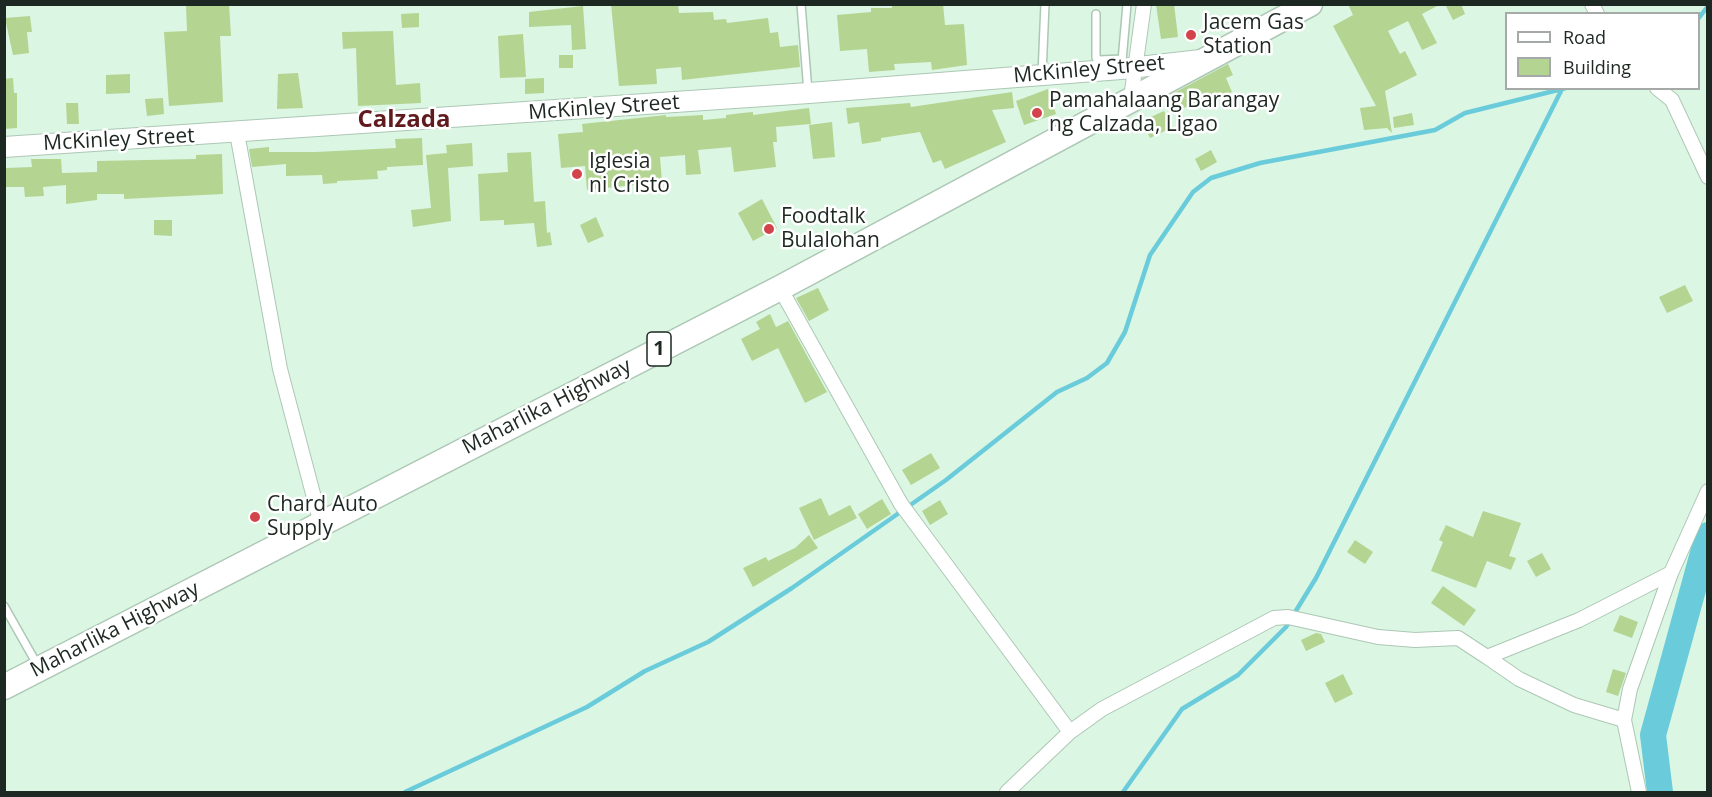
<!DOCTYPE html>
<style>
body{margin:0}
#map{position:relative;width:1712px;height:797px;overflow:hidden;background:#dbf6e3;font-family:"Open Sans",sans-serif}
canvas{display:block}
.frame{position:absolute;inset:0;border:6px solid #1e2822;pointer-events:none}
.legend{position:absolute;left:1505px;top:12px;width:195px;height:78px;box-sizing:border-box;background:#fff;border:2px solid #a5a9a7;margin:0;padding:8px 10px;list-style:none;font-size:18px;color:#1e2822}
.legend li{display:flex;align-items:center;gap:12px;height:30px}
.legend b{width:30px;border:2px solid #a5a9a7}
</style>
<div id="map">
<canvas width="1712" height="797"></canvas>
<div class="frame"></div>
<ul class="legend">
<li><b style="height:8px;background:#fff"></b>Road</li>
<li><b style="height:16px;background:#b4d492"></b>Building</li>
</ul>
</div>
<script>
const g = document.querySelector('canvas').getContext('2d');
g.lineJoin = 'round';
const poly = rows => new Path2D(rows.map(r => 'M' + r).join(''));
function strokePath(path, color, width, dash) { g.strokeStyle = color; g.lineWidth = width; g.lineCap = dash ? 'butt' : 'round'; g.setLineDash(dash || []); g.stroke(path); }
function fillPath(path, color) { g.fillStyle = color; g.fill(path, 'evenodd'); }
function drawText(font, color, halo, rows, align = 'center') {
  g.font = font + ' "Open Sans",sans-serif'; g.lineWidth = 5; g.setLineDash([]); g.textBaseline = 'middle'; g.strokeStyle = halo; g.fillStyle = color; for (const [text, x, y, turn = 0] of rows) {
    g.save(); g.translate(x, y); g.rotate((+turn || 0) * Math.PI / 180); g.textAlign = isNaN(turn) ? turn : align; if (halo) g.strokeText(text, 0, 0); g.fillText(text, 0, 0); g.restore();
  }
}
const stream = poly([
 [1698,19,1708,6],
 [405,792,587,707,645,671,708,642,792,588,946,480,1057,392,1087,378,1107,363,1125,332,1150,255,1193,192,1211,178,1260,163,1435,130,1465,113,1566,88],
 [1123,792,1182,709,1238,675,1286,627,1316,578,1561,91]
]);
const river = poly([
 [1660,792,1653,735,1708,535]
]);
const building = poly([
 [229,4,231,36,220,36,223,102,169,106,164,32,187,31,186,6],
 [611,4,678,4,679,13,713,12,714,20,726,19,727,23,768,18,770,33,778,32,780,47,798,45,800,67,682,80,681,67,656,69,657,84,619,86],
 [892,4,943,4,945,25,964,24,967,65,932,70,931,62,894,64,895,70,869,72,867,49,840,51,837,15,871,12,871,8,892,8],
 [1156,4,1174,4,1178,37,1161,39],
 [1348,4,1441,4,1422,14,1437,43,1422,50,1408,21,1388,31,1400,54,1405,51,1417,75,1385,91,1392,133,1387,128,1364,130,1360,108,1376,106,1333,26,1353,15],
 [1445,4,1461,4,1465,14,1453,20],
 [583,6,586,49,572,50,571,25,529,27,529,12],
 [419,13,419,27,402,28,401,14],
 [30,16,32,32,27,32,29,53,13,55,5,18],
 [393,31,396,85,420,83,421,103,358,106,356,48,343,49,342,32],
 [523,34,526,77,500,78,498,36],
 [559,55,573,55,573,68,559,68],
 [1228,64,1233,75,1226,78,1232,92,1217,99,1214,93,1180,110,1172,94],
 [298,73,303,108,277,109,278,74],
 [130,74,130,93,106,94,106,75],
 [13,78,14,93,17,93,17,128,4,129,4,79],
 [544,78,544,93,525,94,525,79],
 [1048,89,1056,114,1024,125,1016,101],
 [1012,92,1014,108,992,110,1006,142,945,169,941,160,933,163,920,132,881,138,881,141,862,144,859,122,848,124,846,108,910,103,911,107],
 [163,98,164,114,147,116,145,99],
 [66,103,78,103,79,124,67,124],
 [809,108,811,124,776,127,777,142,773,142,776,167,734,172,731,147,698,150,701,174,686,175,685,155,660,157,662,182,587,190,585,166,561,168,558,134,583,132,582,124,666,115,666,117,703,115,703,120,726,118,726,115,742,113,753,112,753,115],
 [1164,111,1173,127,1150,138,1142,121],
 [1412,113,1414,125,1394,128,1393,117],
 [832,122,835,157,813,159,809,125],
 [422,138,423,165,387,167,387,170,377,171,378,179,337,181,337,183,323,184,322,175,286,176,286,164,252,167,249,149,269,147,269,152,316,152,396,148,395,139],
 [472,143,473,166,448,168,451,221,413,227,411,210,431,208,426,155,447,153,446,145],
 [1211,150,1217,162,1201,171,1195,159],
 [531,152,534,202,545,201,547,233,550,232,552,245,537,247,534,223,504,225,504,220,480,221,478,174,508,172,507,153],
 [222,154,223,194,124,199,124,194,97,194,97,200,66,204,66,185,43,187,44,196,25,197,24,187,6,187,6,168,32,167,31,159,61,159,62,173,97,172,97,161,196,159,196,155],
 [762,199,777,228,753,241,738,213],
 [596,217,604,236,588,243,580,225],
 [154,220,172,220,172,236,154,235],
 [1685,285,1693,301,1667,313,1659,297],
 [818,288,829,310,809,321,796,298],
 [770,314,776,327,788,321,827,392,805,403,778,348,752,361,741,339,760,329,756,322],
 [931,453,940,468,911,485,902,470],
 [821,498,829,516,850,505,857,518,814,540,799,508],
 [882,499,891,514,867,529,858,514],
 [940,500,948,514,930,525,922,511],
 [1483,511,1521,523,1509,556,1516,558,1511,570,1487,561,1476,588,1431,571,1443,542,1439,540,1446,525,1473,537],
 [809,535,818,548,753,587,743,568,766,557,768,561,795,548],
 [1355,540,1373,552,1365,564,1347,552],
 [1542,553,1551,569,1536,577,1527,561],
 [1443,586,1476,610,1464,626,1431,603],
 [1620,615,1638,622,1632,638,1613,631],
 [1316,633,1321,634,1325,642,1306,651,1301,640],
 [1613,669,1626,673,1618,696,1606,692],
 [1343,674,1353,694,1335,703,1325,683]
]);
const lane = poly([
 [801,4,808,92],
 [1096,14,1096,58,1099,60,1122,59],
 [1122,61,1127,4],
 [1042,74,1045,4],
 [4,606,38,666]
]);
const street = poly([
 [1592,4,1597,14],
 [1657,88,1672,100,1708,177],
 [1131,98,1144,4],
 [237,133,280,369,321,524],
 [780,288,901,504,1070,732,1102,709,1274,618,1288,617,1378,637,1415,640,1458,638,1487,657],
 [1624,720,1574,705,1519,679,1487,657,1579,620,1671,573],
 [1007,792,1070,732],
 [1639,792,1624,720,1630,689,1671,573,1708,491]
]);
const secondary = poly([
 [4,147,809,93,1121,69,1201,60]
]);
const highway = poly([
 [4,687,780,288,1310,4]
]);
const markers = [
 [1191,35,6,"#d3434a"],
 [1037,113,6,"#d3434a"],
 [577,174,6,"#d3434a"],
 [769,229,6,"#d3434a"],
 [255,517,6,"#d3434a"]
];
const shields = [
 [659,349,24]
];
const shieldNames = [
 ["1",659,349]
];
const poiNames = [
 ["Jacem Gas",1203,23],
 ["Station",1203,47],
 ["Pamahalaang Barangay",1049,101],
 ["ng Calzada, Ligao",1049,125],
 ["Iglesia",589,162],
 ["ni Cristo",589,186],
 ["Foodtalk",781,217],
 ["Bulalohan",781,241],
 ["Chard Auto",267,505],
 ["Supply",267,529]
];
const streetNames = [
 ["McKinley Street",1089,70,-5],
 ["McKinley Street",604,108,-4],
 ["McKinley Street",119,140,-3],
 ["Maharlika Highway",547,407,-27],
 ["Maharlika Highway",115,630,-27]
];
const quarterNames = [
 ["Calzada",404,120]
];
strokePath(stream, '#6acbdb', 4.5);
strokePath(river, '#6acbdb', 26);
fillPath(building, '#b4d492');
strokePath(lane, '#adc7b5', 10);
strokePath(street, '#adc7b5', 16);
strokePath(secondary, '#adc7b5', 22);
strokePath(highway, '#adc7b5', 27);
strokePath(lane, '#fff', 7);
strokePath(street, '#fff', 14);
strokePath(secondary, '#fff', 20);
strokePath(highway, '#fff', 24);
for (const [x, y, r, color] of markers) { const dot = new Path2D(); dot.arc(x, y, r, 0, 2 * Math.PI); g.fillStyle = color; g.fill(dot); strokePath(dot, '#fff', 2); }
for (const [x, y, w] of shields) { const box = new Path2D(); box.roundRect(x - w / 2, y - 17, w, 34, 4.5); g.fillStyle = '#fff'; g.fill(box); strokePath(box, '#1e2822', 1.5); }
drawText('bold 20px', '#1e2822', null, shieldNames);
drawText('21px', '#1e2822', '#fff', poiNames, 'left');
drawText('21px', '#1e2822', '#fff', streetNames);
drawText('bold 24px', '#601b1e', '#fff', quarterNames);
</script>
